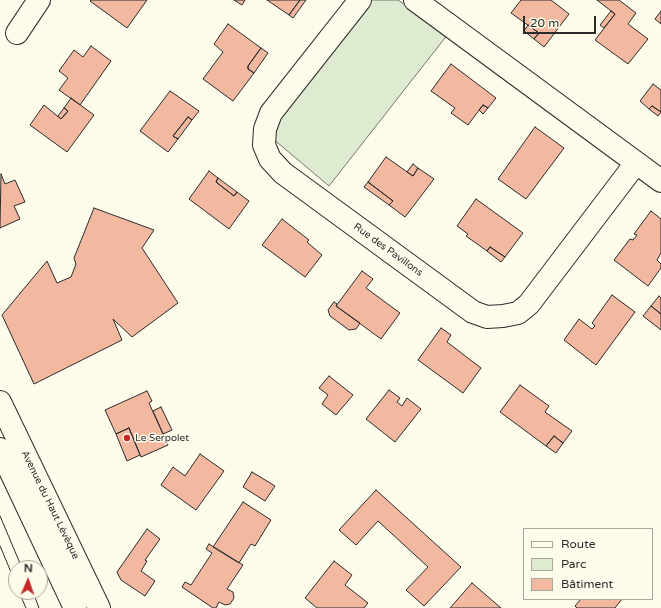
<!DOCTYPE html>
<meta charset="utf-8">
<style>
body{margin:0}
#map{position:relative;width:661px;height:608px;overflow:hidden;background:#fdfbea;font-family:"Varela Round",sans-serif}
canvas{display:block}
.legend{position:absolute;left:523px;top:528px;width:130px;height:72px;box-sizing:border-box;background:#fdfbea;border:1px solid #a9a89e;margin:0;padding:5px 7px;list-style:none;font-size:12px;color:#2b2b2b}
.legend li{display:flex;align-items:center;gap:8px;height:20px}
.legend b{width:20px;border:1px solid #a9a89e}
.north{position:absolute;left:8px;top:560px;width:40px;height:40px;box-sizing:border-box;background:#fdfbea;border:1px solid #a9a89e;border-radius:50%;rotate:2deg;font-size:11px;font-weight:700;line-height:16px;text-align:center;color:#2b2b2b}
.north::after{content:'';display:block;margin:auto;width:14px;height:18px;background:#c62828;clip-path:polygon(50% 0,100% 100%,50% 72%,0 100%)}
.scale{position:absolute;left:523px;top:16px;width:73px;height:18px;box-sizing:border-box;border:2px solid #2b2b2b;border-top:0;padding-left:5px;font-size:12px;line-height:14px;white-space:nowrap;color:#2b2b2b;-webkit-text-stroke:3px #fdfbea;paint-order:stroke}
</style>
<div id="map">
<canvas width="661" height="608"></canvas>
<ul class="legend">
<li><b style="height:5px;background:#fdfbea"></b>Route</li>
<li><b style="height:11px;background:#deebd1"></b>Parc</li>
<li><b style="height:11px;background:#f2b8a0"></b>Bâtiment</li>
</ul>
<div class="north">N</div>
<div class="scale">20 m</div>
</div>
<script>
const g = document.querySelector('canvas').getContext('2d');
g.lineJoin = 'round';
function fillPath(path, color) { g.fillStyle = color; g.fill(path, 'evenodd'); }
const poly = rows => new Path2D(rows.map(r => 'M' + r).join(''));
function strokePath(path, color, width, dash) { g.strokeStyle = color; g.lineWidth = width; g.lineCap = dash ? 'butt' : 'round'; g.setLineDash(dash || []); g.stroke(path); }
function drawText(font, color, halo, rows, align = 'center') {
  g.font = font + ' "Varela Round",sans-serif'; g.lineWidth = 3; g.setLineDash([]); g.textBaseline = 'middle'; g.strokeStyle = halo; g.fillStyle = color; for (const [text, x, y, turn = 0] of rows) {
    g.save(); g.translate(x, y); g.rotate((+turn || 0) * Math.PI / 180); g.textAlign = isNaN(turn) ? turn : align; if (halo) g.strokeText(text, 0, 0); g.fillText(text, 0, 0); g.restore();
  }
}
const green = poly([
 [370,0,398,0,448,34,329,186,272,138,274,120,370,0]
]);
const building = poly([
 [91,0,147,0,127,28,90,1,91,0],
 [234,0,245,0,242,5,234,0],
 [267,0,300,0,289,15,267,0],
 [300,0,306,0,293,18,289,15,300,0],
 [521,0,551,0,569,14,544,47,534,39,539,33,511,13,521,0],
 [597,0,619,0,636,13,628,24,648,39,628,64,595,40,615,14,597,0],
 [611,11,615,14,604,28,600,25,611,11],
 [661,11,661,24,655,19,661,11],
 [228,24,261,48,248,66,248,69,254,73,233,101,203,79,223,52,214,44,228,24],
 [528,25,539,33,534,39,524,31,528,25],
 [91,46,111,61,80,105,59,90,68,78,59,71,74,50,83,57,91,46],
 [261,48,268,53,254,73,248,69,248,66,261,48],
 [451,64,496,98,488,108,483,105,468,125,451,113,455,108,431,91,451,64],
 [653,84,661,90,661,112,652,106,649,109,640,101,653,84],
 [170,91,199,111,192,120,188,117,173,136,178,139,168,152,140,131,170,91],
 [71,98,94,115,67,152,30,125,44,105,61,119,68,111,64,108,71,98],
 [483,105,488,108,483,114,479,110,483,105],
 [652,106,661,112,658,116,649,109,652,106],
 [64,108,68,111,61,119,58,116,64,108],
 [188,117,192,120,178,139,173,136,188,117],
 [535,127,564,148,526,199,498,179,535,127],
 [386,157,413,176,418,168,434,179,405,217,389,205,393,201,368,182,386,157],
 [413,164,418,168,413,176,407,172,413,164],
 [209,171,218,178,216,182,234,196,237,192,249,201,229,229,189,199,209,171],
 [1,174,5,184,15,180,25,202,14,206,20,219,0,228,1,174],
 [218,178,237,192,234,196,216,182,218,178],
 [368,182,393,201,389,205,364,187,368,182],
 [476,199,523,233,505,257,490,247,487,251,466,236,468,234,457,226,476,199],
 [94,208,154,230,142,248,178,303,132,337,113,319,122,340,34,384,2,315,47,261,57,283,71,277,76,264,74,258,94,208],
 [651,211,661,219,661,253,657,260,661,264,661,268,648,286,614,260,630,239,633,240,637,235,634,234,651,211],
 [282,219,309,240,307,242,322,255,305,277,262,245,282,219],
 [490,247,505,257,501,262,487,251,490,247],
 [362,271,373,279,366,288,400,313,381,339,336,306,362,271],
 [612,295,635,312,596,365,564,340,579,319,592,329,595,326,592,323,612,295],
 [659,296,661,298,661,314,651,306,659,296],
 [334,302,337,304,336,306,360,323,356,329,349,330,330,316,328,310,334,302],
 [651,306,661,314,661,330,643,316,651,306],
 [441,328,451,335,447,342,481,368,463,393,418,360,441,328],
 [329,376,353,395,336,415,322,404,328,395,319,388,329,376],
 [520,385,549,406,545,412,572,431,563,443,554,436,546,446,500,412,520,385],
 [389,390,400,398,397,402,402,406,407,398,421,409,395,442,366,419,389,390],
 [147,391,152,401,149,403,168,445,141,457,129,428,116,434,105,410,147,391],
 [161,407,172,430,163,434,153,411,161,407],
 [129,428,140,455,127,461,116,434,129,428],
 [554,436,563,443,556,453,546,446,554,436],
 [200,454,224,471,196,510,161,485,173,467,185,476,200,454],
 [252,472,275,486,265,501,243,487,252,472],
 [376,490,461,567,424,606,406,590,428,567,378,521,356,545,339,530,376,490],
 [243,502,271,520,255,546,251,544,239,563,213,547,243,502],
 [147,529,160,539,145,560,147,561,141,571,155,581,145,596,121,580,117,572,147,529],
 [209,544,243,565,227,589,233,592,234,598,230,604,225,605,219,602,216,608,213,608,182,587,185,582,191,585,212,553,206,549,209,544],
 [334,561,352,575,345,585,368,603,364,608,317,608,305,598,334,561],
 [472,583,501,608,450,608,472,583],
 [581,599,622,599,615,608,577,608,575,606,581,599]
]);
const street = poly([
 [360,0,271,113,265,129,264,145,270,159,283,173,473,312,487,317,503,316,518,313,529,304,636,163],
 [415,0,661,181],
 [17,33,39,0]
]);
const secondary = poly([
 [0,402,99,608],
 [0,449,75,608]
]);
const tram = poly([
 [0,516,22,568],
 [0,546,16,584],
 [19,592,26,608],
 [33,592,39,608]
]);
const markers = [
 [127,438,4,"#c62828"]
];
const streetNames = [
 ["Rue des Pavillons",388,250,36],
 ["Avenue du Haut Lévèque",50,505,64]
];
const poiNames = [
 ["Le Serpolet",135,438]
];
fillPath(green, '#deebd1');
strokePath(green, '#74746e', 1);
fillPath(building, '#f2b8a0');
strokePath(building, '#2b2b2b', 1);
strokePath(street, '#2b2b2b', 24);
strokePath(secondary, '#2b2b2b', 24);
strokePath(street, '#fdfbea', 22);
strokePath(secondary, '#fdfbea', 22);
strokePath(tram, '#2b2b2b', 1);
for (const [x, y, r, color] of markers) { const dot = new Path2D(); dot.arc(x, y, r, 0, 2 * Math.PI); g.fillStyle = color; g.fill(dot); strokePath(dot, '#fdfbea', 1.5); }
drawText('10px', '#2b2b2b', '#fdfbea', streetNames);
drawText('10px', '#2b2b2b', '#fdfbea', poiNames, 'left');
</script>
